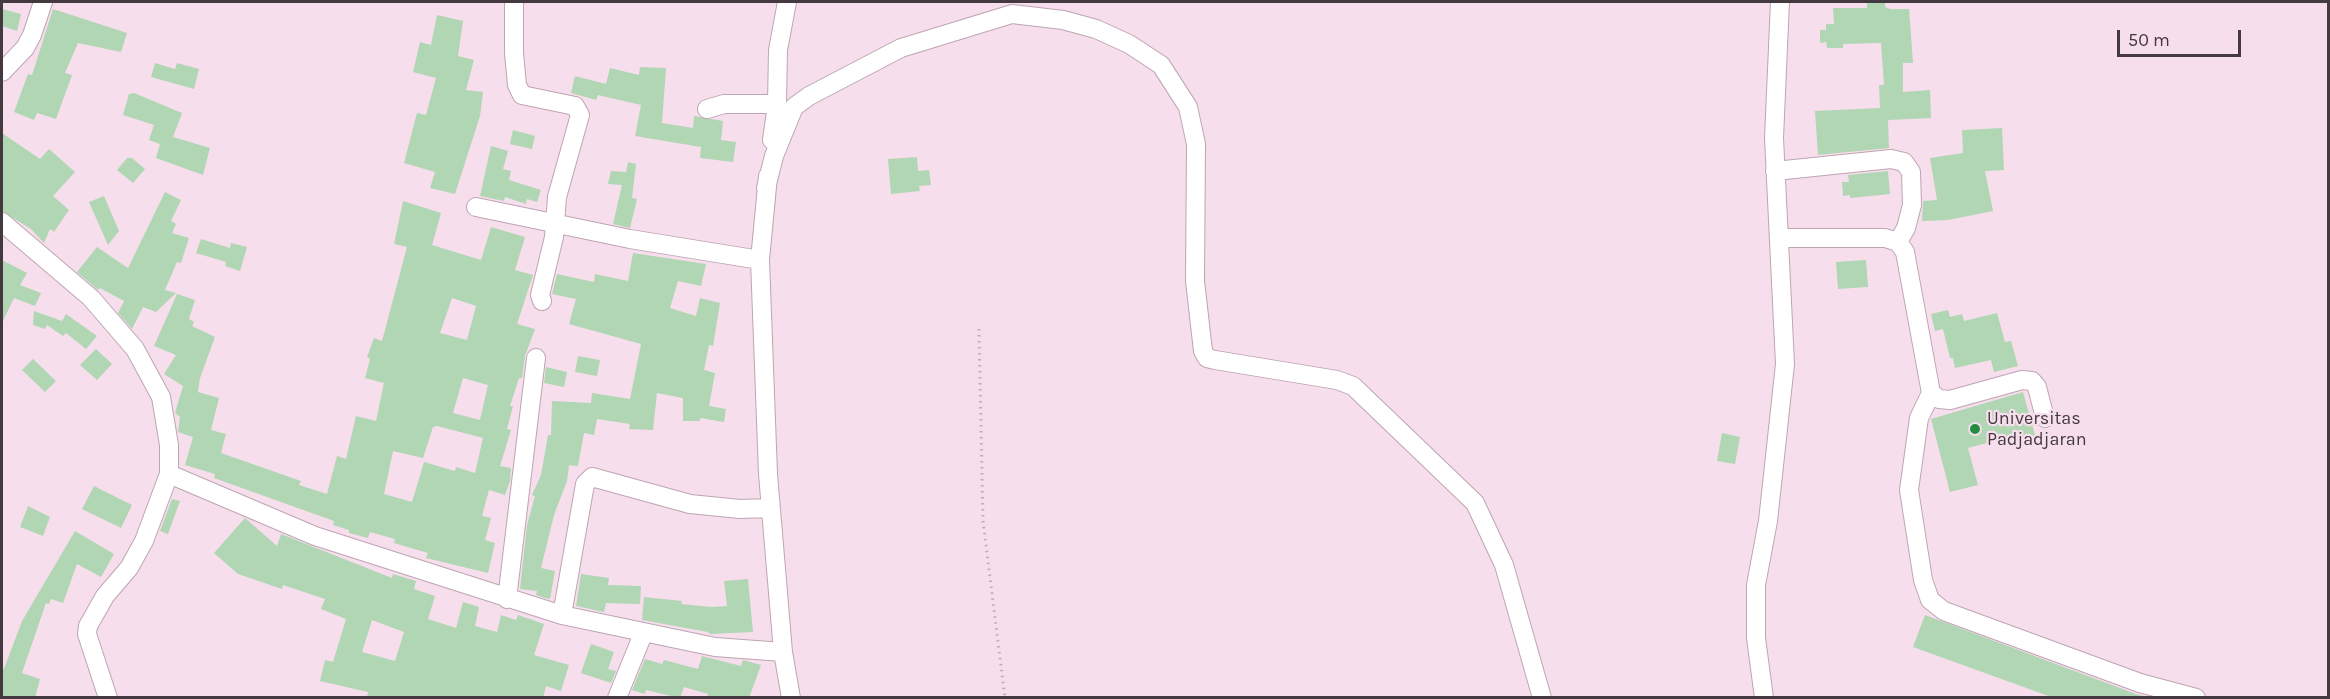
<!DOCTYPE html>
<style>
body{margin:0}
#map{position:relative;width:2330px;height:699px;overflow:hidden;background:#f7deec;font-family:Karla,sans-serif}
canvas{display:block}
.frame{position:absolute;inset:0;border:3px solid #43393f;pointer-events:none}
.scale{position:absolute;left:2117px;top:30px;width:124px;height:27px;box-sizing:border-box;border:3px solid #43393f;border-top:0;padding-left:8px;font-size:18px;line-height:21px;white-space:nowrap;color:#43393f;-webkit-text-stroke:4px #f7deec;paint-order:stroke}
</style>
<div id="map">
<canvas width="2330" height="699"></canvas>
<div class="frame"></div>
<div class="scale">50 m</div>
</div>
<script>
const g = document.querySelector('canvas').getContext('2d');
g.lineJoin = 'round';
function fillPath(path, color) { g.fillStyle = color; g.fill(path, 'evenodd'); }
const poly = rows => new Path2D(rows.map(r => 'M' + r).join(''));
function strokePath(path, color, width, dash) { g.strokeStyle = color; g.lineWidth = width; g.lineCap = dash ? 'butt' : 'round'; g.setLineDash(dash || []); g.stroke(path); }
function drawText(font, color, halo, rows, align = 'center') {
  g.font = font + ' Karla,sans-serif'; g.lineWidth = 4.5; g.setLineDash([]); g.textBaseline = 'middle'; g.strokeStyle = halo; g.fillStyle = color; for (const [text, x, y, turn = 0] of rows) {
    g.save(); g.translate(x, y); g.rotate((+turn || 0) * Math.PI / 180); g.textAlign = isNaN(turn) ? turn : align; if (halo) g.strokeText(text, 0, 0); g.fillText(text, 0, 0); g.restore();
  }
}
const building = poly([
 [1867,2,1885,2,1885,7,1890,9,1909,9,1913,63,1903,63,1903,92,1930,90,1931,118,1888,120,1889,148,1818,155,1815,111,1880,108,1879,85,1884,85,1881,43,1843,44,1843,48,1827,48,1826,42,1820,43,1820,30,1826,30,1826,24,1834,24,1833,8,1867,8],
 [2,9,21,14,17,31,2,26],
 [53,9,127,33,121,52,78,43,65,73,72,75,56,119,37,113,34,120,14,112,28,74,32,75],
 [437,15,463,21,458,56,474,60,466,90,483,92,480,116,455,194,430,188,435,172,404,163,417,113,426,115,436,78,413,72,420,42,431,45],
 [155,63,175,69,177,63,199,69,194,89,151,77],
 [640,67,666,68,662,123,693,128,694,116,723,121,721,140,736,142,733,162,700,158,701,147,635,136,641,105,598,95,596,100,571,93,575,76,606,84,610,68,639,75],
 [134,93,182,113,173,137,210,148,203,175,156,158,160,144,149,140,154,125,123,115,129,94],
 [2002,128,2004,170,1985,171,1993,211,1948,220,1922,221,1923,201,1937,200,1930,158,1963,153,1962,130],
 [513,130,535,136,532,149,510,144],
 [2,133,40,159,49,149,75,172,53,196,69,210,54,232,50,229,44,243,31,229,2,211],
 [491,146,508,151,503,169,511,171,509,180,541,190,537,202,527,199,526,204,505,197,504,201,480,196],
 [917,157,918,171,929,170,931,185,919,186,920,191,891,194,888,159],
 [127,158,132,158,145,169,133,183,117,170],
 [628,162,636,164,632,198,637,199,630,228,613,224,622,185,608,184,611,171,626,172],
 [1888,171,1890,194,1850,198,1850,195,1843,196,1842,182,1849,182,1848,175],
 [165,192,181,200,171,221,176,224,172,233,189,238,181,263,177,262,165,290,176,293,156,312,143,307,132,329,118,313,124,301,100,288,98,290,77,272,97,247,128,268],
 [104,196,119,231,108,245,89,202],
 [403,201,441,213,432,245,481,260,491,227,525,237,515,270,533,275,517,324,535,329,525,356,522,378,519,378,510,406,513,406,507,429,511,430,500,466,511,468,510,481,505,495,489,490,482,516,491,518,485,540,495,543,488,573,426,558,428,553,394,543,395,539,370,532,368,538,349,533,349,530,333,525,334,521,214,478,215,474,185,465,193,437,178,432,180,417,175,413,183,386,164,374,176,355,154,346,177,294,195,300,189,319,194,322,192,326,215,337,200,378,198,392,219,398,211,430,226,434,221,453,301,481,299,485,327,494,337,456,346,459,356,416,376,421,384,383,365,378,370,359,367,357,374,338,382,341,407,247,394,244],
 [452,298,476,306,467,340,440,333],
 [463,378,488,385,480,420,453,413],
 [437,426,483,438,475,473,456,467,455,471,424,462,412,502,384,494,393,451,423,458,433,427],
 [201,239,230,248,231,243,247,247,240,271,225,266,226,262,196,253],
 [633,253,706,264,701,286,678,281,670,308,696,316,700,298,720,303,713,346,709,345,704,370,715,373,709,406,726,409,724,422,700,418,700,421,683,421,683,398,657,393,653,430,629,429,630,424,597,419,594,435,584,433,578,466,569,465,567,481,554,515,541,568,555,571,550,599,545,598,536,595,537,591,520,589,527,525,535,496,532,495,541,475,548,435,551,435,552,401,591,403,592,393,630,399,641,344,569,324,576,299,552,294,557,274,594,282,595,274,628,281],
 [2,260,27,273,20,285,41,293,35,306,14,298,2,323],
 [1866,260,1868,287,1838,289,1836,262],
 [1948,310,1950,317,1962,314,1964,321,1997,313,2005,342,2011,341,2018,366,1994,372,1991,360,1955,368,1953,358,1950,358,1943,329,1935,331,1931,314],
 [34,311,62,321,66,314,97,336,86,349,66,333,63,336,47,325,45,329,33,325],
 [96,349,112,364,97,380,80,365],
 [578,356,600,360,597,376,575,372],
 [33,359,56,381,45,392,22,370],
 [546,367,567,372,564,387,544,383],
 [2023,392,2037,442,2021,447,2017,435,1968,448,1978,485,1950,492,1931,419],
 [1722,433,1740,437,1735,464,1717,461],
 [94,486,132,505,121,528,82,509],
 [172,499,180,501,168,534,160,531],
 [28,506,50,517,43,536,20,527],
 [245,518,277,546,281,534,392,578,393,574,416,581,414,589,435,596,428,619,456,628,463,602,479,607,475,626,497,632,501,615,516,620,518,615,544,624,534,655,569,665,561,691,546,686,543,698,367,698,368,692,320,681,325,660,333,662,346,619,321,609,325,599,283,585,282,589,238,574,214,553],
 [372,620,404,632,395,661,362,652],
 [75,531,114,554,101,577,77,564,63,603,51,599,49,604,46,603,22,673,40,679,35,698,2,698,2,668,4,669,22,621],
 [581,574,609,578,608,585,641,586,640,604,606,603,604,612,576,606],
 [748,579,753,632,710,634,708,632,642,620,644,597,682,601,681,604,712,607,727,606,724,581],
 [1925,615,2136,694,2151,698,2054,698,1913,647],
 [591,644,614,652,608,669,616,671,611,683,581,673],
 [702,656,741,666,743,660,761,665,749,698,707,698,708,694,684,687,680,698,646,690,645,694,632,690,645,659,662,664,664,660,698,669]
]);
const path = poly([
 [979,329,983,521,1005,698]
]);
const minor = poly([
 [514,2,514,53,517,85,522,95,575,106,580,115,557,197,554,237,540,295,542,301],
 [2,72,25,48,32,35,43,2],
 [707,109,724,104,777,104],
 [772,140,777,104,778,50,787,2],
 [1775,171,1891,159,1904,162,1911,172,1912,205,1906,228,1898,242],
 [768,176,760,260,768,474,783,652,791,698],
 [766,188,774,156,794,107,809,96,901,48,1012,14,1063,20,1096,29,1129,44,1161,65,1188,107,1196,144,1195,281,1203,351,1207,358,1215,360,1337,380,1353,386,1475,503,1504,565,1542,698],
 [476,207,630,239,760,260],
 [2,222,91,298,135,349,161,397,169,445,169,474,144,541,129,568,105,596,88,626,87,634,108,698],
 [1781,238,1885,238,1898,242,1905,252,1931,393,1919,418,1909,490,1923,580,1930,600,1944,611,2140,683,2196,698],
 [1931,393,1939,399,1950,400,2022,380,2032,381,2037,387,2045,418],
 [169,474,315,536,562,615,715,647,783,652],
 [507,599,536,358],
 [562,615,585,484,592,477,690,504,740,509,770,508],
 [617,698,643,634],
 [1764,698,1756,638,1756,585,1768,521,1785,364,1774,138,1780,2]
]);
const markers = [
 [1975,429,6,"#268c42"]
];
const poiNames = [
 ["Universitas",1987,419],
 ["Padjadjaran",1987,440]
];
fillPath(building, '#b0d6b4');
strokePath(minor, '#bda5b3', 20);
strokePath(path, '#c0acb7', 3, [1.5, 4.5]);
strokePath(minor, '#fff', 18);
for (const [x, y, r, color] of markers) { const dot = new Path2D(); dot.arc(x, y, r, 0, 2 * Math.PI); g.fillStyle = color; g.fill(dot); strokePath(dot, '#f7deec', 2); }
drawText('18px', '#43393f', '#f7deec', poiNames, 'left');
</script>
